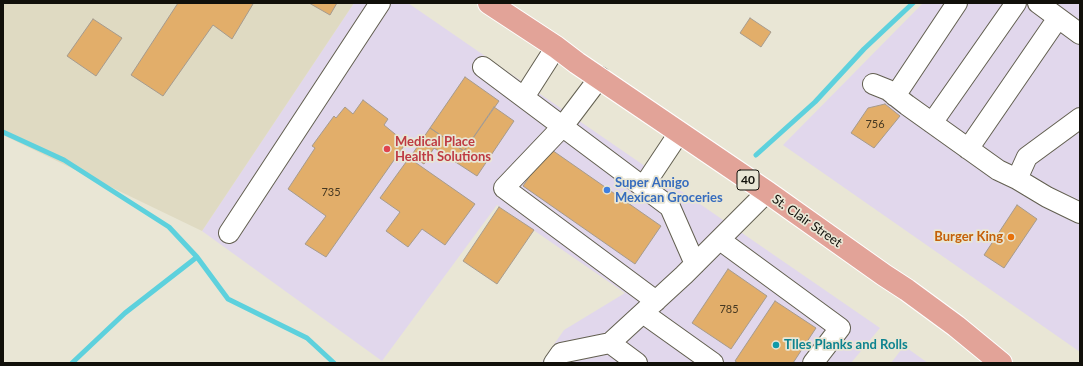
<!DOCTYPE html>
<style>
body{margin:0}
#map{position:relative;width:1083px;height:366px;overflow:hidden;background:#e9e6d5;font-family:Lato,sans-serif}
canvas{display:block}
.frame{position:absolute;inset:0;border:4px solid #11100a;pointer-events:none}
</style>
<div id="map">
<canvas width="1083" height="366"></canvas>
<div class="frame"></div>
</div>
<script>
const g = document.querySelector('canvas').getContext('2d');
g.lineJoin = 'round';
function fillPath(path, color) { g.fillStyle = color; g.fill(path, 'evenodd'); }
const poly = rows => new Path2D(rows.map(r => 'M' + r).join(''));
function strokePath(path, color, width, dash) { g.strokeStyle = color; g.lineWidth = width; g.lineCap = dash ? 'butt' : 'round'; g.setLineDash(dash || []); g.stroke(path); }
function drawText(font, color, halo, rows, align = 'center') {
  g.font = font + ' Lato,sans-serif'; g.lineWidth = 3.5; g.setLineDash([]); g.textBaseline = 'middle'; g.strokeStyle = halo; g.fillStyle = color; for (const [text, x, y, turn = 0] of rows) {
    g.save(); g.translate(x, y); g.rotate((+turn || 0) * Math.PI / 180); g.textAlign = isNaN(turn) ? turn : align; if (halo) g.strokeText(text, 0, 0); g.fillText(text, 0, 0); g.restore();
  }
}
const commercial = poly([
 [354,3,408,3,880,328,851,363,541,363,564,330,625,293,497,205,382,361,202,231],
 [923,3,1080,3,1080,352,783,145],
 [904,346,928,363,891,363]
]);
const built = poly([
 [3,3,354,3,202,231,3,135]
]);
const stream = poly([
 [3,132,64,160,169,227,197,257,228,299,307,338,334,363],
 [756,155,815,102,864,49,913,3],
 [72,363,125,313,197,257]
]);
const building = poly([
 [178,3,252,3,253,4,232,39,213,25,163,96,131,75,178,3],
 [309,3,337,3,330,15,309,3],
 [750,18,771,32,761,47,740,33,750,18],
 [93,19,122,38,96,76,67,56,93,19],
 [465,77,499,101,464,151,430,128,465,77],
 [363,100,388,119,384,125,406,143,326,257,305,244,326,216,288,189,315,148,312,146,334,116,336,118,345,107,353,114,363,100],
 [885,104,900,116,874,148,851,133,868,108,885,104],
 [494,107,514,121,477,176,434,148,424,164,411,156,430,128,464,151,494,107],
 [549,148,661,226,635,264,523,186,549,148],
 [409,158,475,204,445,245,422,229,408,247,386,231,400,212,380,198,409,158],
 [1017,205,1037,219,1004,268,984,255,1017,205],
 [499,207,534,230,497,284,463,261,499,207],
 [728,269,767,296,731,349,692,323,728,269],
 [775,301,816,328,793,363,738,363,735,361,775,301]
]);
const minor = poly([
 [1038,3,1080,34],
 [483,67,670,207,695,264],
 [600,77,563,126,504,188,656,301],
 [873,84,888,90,907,105,998,170,1017,179,1047,197,1080,213],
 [895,96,957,3],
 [524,97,556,47],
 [932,123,1016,3],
 [968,149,1058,18],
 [1017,179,1027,157,1080,118],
 [643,187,679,133],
 [229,233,380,3],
 [720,240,840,328,813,363],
 [643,313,713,363],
 [610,343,637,363],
 [554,363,561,353,610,343,684,275,767,192]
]);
const major = poly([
 [489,3,556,47,577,63,767,192,884,275,907,290,956,326,1001,363]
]);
const markers = [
 [387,149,4,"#e0444e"],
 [607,190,4,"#3f7fe0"],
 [1011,237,4,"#e8710a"],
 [776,345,4,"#0f9aa8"]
];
const numberNames = [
 ["756",875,124],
 ["735",331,192],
 ["785",729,309]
];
const shields = [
 [748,180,22]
];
const shieldNames = [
 ["40",748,180]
];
const healthNames = [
 ["Medical Place",395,142],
 ["Health Solutions",395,157]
];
const shopNames = [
 ["Super Amigo",615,183],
 ["Mexican Groceries",615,198]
];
const streetNames = [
 ["St. Clair Street",807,221,35]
];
const foodNames = [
 ["Burger King",1003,237]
];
const cultureNames = [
 ["TIles Planks and Rolls",784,345]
];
fillPath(commercial, '#e1d7ec');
fillPath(built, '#dfdac2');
strokePath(stream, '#5dd1dd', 5);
fillPath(building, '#e2ae6a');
strokePath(building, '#a69b8e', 1);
strokePath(minor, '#625f50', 22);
strokePath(major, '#fff', 24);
strokePath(minor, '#fff', 20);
strokePath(major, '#e2a398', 22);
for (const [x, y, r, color] of markers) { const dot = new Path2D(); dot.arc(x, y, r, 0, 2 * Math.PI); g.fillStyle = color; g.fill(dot); strokePath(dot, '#e9e6d5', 1.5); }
drawText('11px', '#453822', null, numberNames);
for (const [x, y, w] of shields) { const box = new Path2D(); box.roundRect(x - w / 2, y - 10, w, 20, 3); g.fillStyle = '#e9e6d5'; g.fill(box); strokePath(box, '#11100a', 1); }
drawText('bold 12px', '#11100a', null, shieldNames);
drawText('bold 13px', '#be3a42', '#e9e6d5', healthNames, 'left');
drawText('bold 13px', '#366cbe', '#e9e6d5', shopNames, 'left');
drawText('13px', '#11100a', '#e9e6d5', streetNames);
drawText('bold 13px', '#c56008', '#e9e6d5', foodNames, 'right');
drawText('bold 13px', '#0d838f', '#e9e6d5', cultureNames, 'left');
</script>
